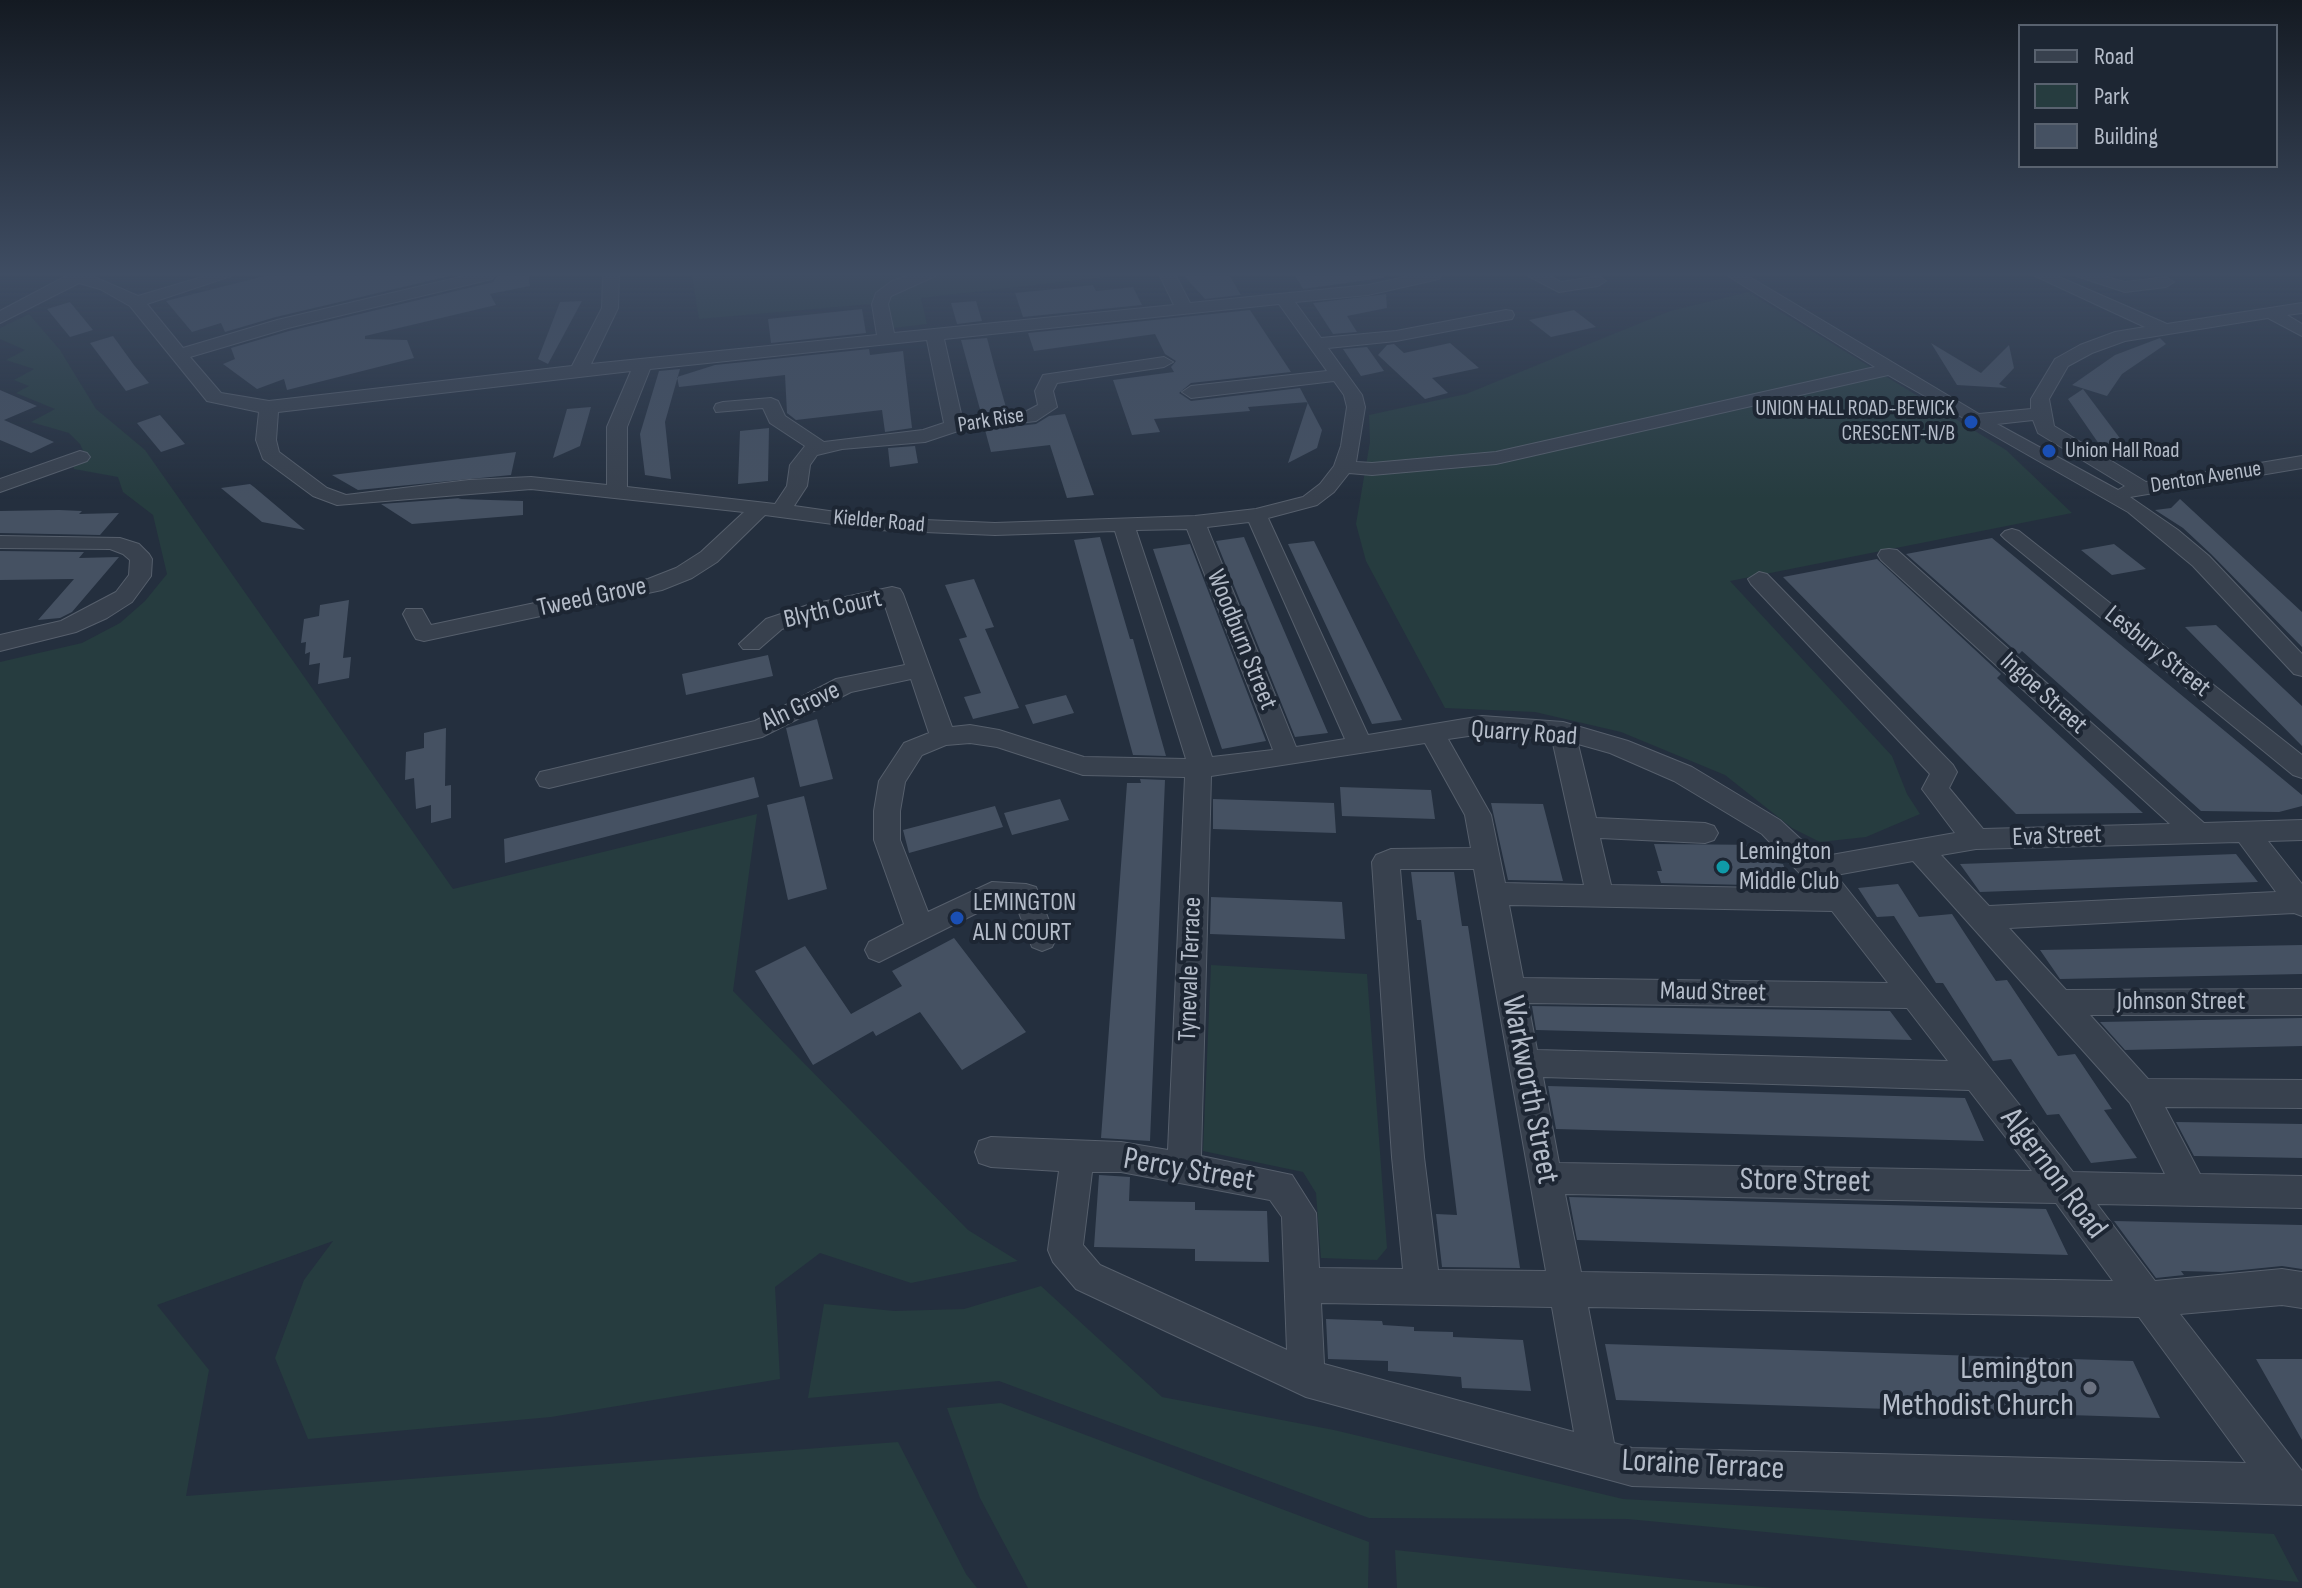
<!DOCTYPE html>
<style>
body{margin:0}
#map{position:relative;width:2302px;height:1588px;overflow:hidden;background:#242f3e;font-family:"Sofia Sans Condensed",sans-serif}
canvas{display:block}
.legend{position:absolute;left:2018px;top:24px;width:260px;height:144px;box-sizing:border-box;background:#1d2633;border:2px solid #59626f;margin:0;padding:10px 14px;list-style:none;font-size:24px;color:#b4bcc9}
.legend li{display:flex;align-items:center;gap:16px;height:40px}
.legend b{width:40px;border:2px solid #59626f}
</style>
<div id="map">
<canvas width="2302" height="1588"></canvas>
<ul class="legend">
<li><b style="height:10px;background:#38414e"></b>Road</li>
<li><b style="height:22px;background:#263c3f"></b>Park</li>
<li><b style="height:22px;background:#455162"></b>Building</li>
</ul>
</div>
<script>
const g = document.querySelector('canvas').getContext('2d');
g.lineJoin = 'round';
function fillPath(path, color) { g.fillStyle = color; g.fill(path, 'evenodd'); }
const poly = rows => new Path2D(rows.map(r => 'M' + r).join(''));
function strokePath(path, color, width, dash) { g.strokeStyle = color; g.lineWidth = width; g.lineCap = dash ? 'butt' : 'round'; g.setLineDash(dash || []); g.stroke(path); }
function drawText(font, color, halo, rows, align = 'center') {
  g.font = font + ' "Sofia Sans Condensed",sans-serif'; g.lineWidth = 8; g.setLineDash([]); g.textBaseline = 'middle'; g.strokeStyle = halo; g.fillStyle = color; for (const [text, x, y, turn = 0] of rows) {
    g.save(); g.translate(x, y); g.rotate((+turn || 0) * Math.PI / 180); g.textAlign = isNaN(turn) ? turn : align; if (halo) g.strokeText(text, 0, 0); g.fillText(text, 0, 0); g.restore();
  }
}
const green = poly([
 [692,276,1115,276,921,298,927,324,877,330,872,304,699,319],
 [1748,292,2006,450,2072,513,1730,581,1892,756,1907,794,1920,814,1866,837,1820,842,1792,828,1725,775,1621,732,1535,712,1445,708,1366,561,1356,524,1370,442,1369,415,1466,394,1670,311],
 [29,314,60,350,96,409,145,450,453,889,757,814,733,991,968,1230,1018,1261,911,1283,820,1253,775,1287,780,1379,551,1417,308,1439,275,1358,304,1280,333,1241,157,1305,209,1370,186,1496,898,1442,966,1574,977,1588,0,1588,0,662,82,643,120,623,145,601,167,574,153,515,123,492,118,477,74,469,73,466,88,461,80,444,69,433,31,422,55,409,16,393,29,386,14,380,34,369,6,360,25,350,0,339,0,328],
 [1211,965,1367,974,1387,1248,1377,1260,1321,1258,1316,1193,1303,1172,1203,1151],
 [1041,1286,1162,1397,1334,1430,1623,1499,2274,1534,2299,1582,1627,1519,1369,1518,999,1381,808,1398,824,1304,894,1311,964,1309],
 [1001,1403,1369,1542,1368,1588,1028,1588,980,1498,947,1408],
 [1395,1550,1576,1569,1773,1588,1397,1588]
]);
const building = poly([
 [264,276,450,276,276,317,225,332,221,323,192,332,166,301],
 [497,276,529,276,530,286,490,294,496,305,365,336,365,339,407,340,414,358,287,390,284,379,257,389,223,364,235,359,231,348,289,331,493,282],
 [1184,276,1230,276,1241,295,1205,299],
 [1295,276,1384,276,1384,278,1303,289],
 [1093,285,1096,291,1133,287,1142,305,1023,317,1015,293],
 [1386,294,1387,308,1347,316,1357,332,1333,334,1313,303],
 [582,301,548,364,538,359,560,302],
 [976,301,982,321,957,324,951,303],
 [70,302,93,330,70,337,47,309],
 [862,309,866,333,771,343,768,319],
 [1250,310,1291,372,1191,383,1179,393,1191,401,1300,388,1322,430,1317,448,1288,463,1308,402,1248,407,1250,411,1154,419,1160,432,1132,435,1113,380,1174,372,1171,367,1176,361,1165,354,1155,334,1034,351,1028,333],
 [1574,310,1596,327,1551,337,1529,320],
 [113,336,134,365,149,383,126,391,90,343],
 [987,338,996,372,1007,411,981,413,961,340],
 [2160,338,2166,344,2122,374,2107,396,2072,385,2115,355],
 [1450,343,1479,368,1432,378,1448,393,1425,399,1378,355,1387,345,1394,344,1404,353],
 [1931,343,1981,373,2009,345,2014,368,1999,384,2007,388,1957,385],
 [1367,347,1384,371,1361,376,1343,349],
 [869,349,870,355,903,351,912,428,885,432,882,410,796,420,787,413,785,375,679,387,677,377,715,365],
 [680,369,665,422,671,479,645,475,640,434,659,371],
 [2083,389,2125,445,2099,444,2068,399],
 [0,390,37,406,4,420,54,442,31,453,0,440],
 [591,407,580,446,553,458,567,409],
 [1065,414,1094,495,1067,498,1050,445,991,452,985,430,1036,424,1049,416],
 [160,415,185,444,161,452,137,423],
 [769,428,768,481,738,484,740,431],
 [915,446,918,463,890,467,888,448],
 [516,452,511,475,358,490,332,475],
 [250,484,254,487,305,530,262,522,221,488],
 [461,498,458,499,523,501,523,515,412,524,381,504],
 [2180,499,2302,612,2302,647,2211,554,2183,528,2155,510,2171,508],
 [59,510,82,511,79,514,119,513,100,535,0,533,0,511],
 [1100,537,1130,639,1133,639,1166,756,1133,755,1074,540],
 [1244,537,1252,556,1328,733,1295,737,1216,541],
 [1992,538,2302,795,2302,806,2279,812,2201,811,2022,651,2019,654,1906,554],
 [1314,541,1402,720,1372,724,1288,544],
 [1190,544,1266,741,1222,749,1153,549],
 [2114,544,2146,569,2112,575,2081,550],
 [0,551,84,552,79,558,119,557,72,612,60,618,38,620,74,579,0,580],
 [1877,559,2001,674,1997,678,2143,813,2016,814,1783,577],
 [974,579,994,627,985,629,1019,708,973,719,964,697,981,693,959,639,967,637,945,585],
 [349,600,343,658,351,657,349,678,318,684,320,663,309,665,310,652,305,654,306,642,301,643,304,619,319,616,320,605],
 [2216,625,2302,706,2302,746,2185,627],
 [768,655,773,676,686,695,682,674],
 [1066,695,1074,713,1033,724,1025,705],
 [817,719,833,779,800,787,786,728],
 [446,728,445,786,451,785,451,818,431,823,431,805,416,809,414,778,405,780,406,752,424,748,424,733],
 [754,777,759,797,505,863,504,839],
 [1140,779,1165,780,1150,1141,1101,1138,1127,783,1141,783],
 [1340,787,1431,790,1435,819,1342,816],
 [804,796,827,889,788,900,767,805],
 [1060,799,1069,820,1012,835,1004,813],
 [1213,799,1334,803,1336,833,1213,829],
 [1491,803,1543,804,1563,881,1508,880],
 [995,806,1003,827,909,853,903,830],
 [1654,844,1769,845,1776,863,1783,864,1792,886,1661,883,1657,871,1662,871],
 [2236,854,2258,882,1980,892,1960,864],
 [1411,872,1454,872,1462,926,1468,926,1520,1268,1442,1267,1436,1214,1457,1215,1421,920,1417,920],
 [1898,884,1919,917,1952,914,1996,981,2007,980,2058,1056,2075,1054,2112,1109,2104,1110,2137,1158,2091,1163,2059,1114,2047,1115,2011,1059,1993,1061,1943,983,1936,983,1894,916,1877,917,1858,888],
 [1211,897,1342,902,1345,939,1210,934],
 [954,938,1026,1032,962,1070,920,1012,876,1036,873,1031,813,1065,755,971,805,946,851,1014,902,986,892,971],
 [2302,945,2302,974,2060,979,2040,950],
 [1532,1006,1890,1011,1912,1040,1536,1030],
 [2302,1018,2302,1046,2125,1050,2100,1022],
 [1548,1086,1965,1098,1984,1141,1556,1129],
 [2176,1122,2302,1124,2302,1158,2194,1156],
 [1099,1175,1130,1177,1129,1201,1195,1202,1195,1210,1267,1211,1269,1262,1195,1261,1195,1249,1094,1247],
 [1569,1197,2046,1209,2068,1255,1577,1240],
 [2114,1221,2302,1225,2302,1269,2282,1266,2222,1272,2181,1271,2184,1275,2156,1278],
 [1326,1319,1382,1321,1383,1325,1414,1327,1414,1331,1453,1332,1453,1337,1523,1340,1531,1391,1462,1388,1461,1377,1388,1371,1388,1361,1328,1359],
 [1605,1344,2133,1361,2160,1418,1616,1400],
 [2256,1359,2302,1359,2302,1440]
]);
const minor = poly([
 [66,276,92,276,138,296,205,276,231,276,147,304,183,348,277,320,464,276,494,276,492,279,288,328,190,357,221,393,269,401,572,366,602,308,603,276,619,276,618,308,591,364,877,335,872,304,876,293,892,281,908,276,935,276,891,296,888,304,894,333,1174,305,1160,276,1176,276,1190,303,1368,285,1409,276,1441,276,1439,279,1368,295,1295,302,1321,338,1396,331,1506,310,1512,311,1514,315,1512,319,1506,320,1396,341,1328,348,1362,395,1365,407,1356,462,1372,463,1496,452,1875,367,1728,276,1748,276,1979,414,2031,409,2031,399,2055,359,2080,345,2115,332,2145,327,2035,276,2057,276,2167,324,2302,303,2302,313,2287,315,2302,324,2302,336,2268,318,2125,341,2092,353,2068,366,2049,399,2054,426,2146,482,2302,456,2302,468,2130,497,2178,530,2209,556,2302,654,2302,676,2294,674,2193,566,2128,512,1888,375,1496,464,1372,475,1349,473,1334,492,1317,505,1268,518,1368,735,1482,716,1563,722,1628,741,1692,767,1780,820,1820,857,1955,833,1922,789,1930,774,1751,584,1748,579,1759,572,1767,574,1953,765,1957,772,1949,788,1983,829,2170,824,1881,560,1878,555,1881,550,1889,549,1897,550,2204,823,2302,820,2302,840,2268,841,2302,884,2302,916,2294,913,2009,928,2066,990,2302,989,2302,1015,2090,1015,2148,1079,2302,1080,2302,1108,2165,1107,2200,1174,2302,1176,2302,1208,2097,1204,2155,1281,2282,1269,2302,1272,2302,1308,2282,1305,2180,1314,2302,1471,2302,1505,1632,1486,1306,1397,1076,1289,1053,1262,1048,1250,1059,1171,991,1167,979,1163,975,1152,979,1141,991,1137,1121,1142,1168,1150,1185,777,1083,775,997,747,970,743,946,745,922,755,905,782,900,811,900,840,928,912,992,882,1026,884,1036,887,1056,939,1052,947,1042,951,1032,947,1016,905,995,904,879,962,869,958,865,950,869,942,904,924,874,840,874,811,879,781,904,743,929,733,911,679,851,692,762,737,549,788,540,786,536,779,540,772,549,770,755,721,836,679,905,665,884,603,813,618,782,629,759,649,743,649,739,644,766,619,808,605,892,587,900,589,903,594,952,727,970,725,999,730,1084,757,1186,759,1115,531,995,535,878,530,765,515,717,562,692,578,662,590,424,641,416,639,413,634,403,614,406,609,422,609,431,625,648,579,676,568,701,552,744,512,531,489,337,505,313,496,263,459,256,440,259,412,207,401,130,306,100,289,79,283,0,323,0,311,66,276],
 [1279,304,1327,371,1191,386,1182,392,1191,398,1334,381,1344,395,1347,407,1341,446,1334,466,1320,484,1303,497,1256,509,1195,516,995,523,878,518,794,506,807,486,810,465,817,455,842,449,925,442,964,429,1036,421,1057,407,1053,391,1057,383,1164,367,1173,362,1164,357,1043,375,1035,391,1038,405,1025,412,962,418,944,339,1279,304],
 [927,340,944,423,923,430,824,442,785,416,778,401,771,398,723,402,716,404,714,408,716,412,763,408,770,423,805,446,790,465,787,486,775,504,627,487,627,427,650,369,927,340],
 [631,371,607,427,607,485,531,477,469,480,346,495,327,488,279,452,276,440,278,412,631,371],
 [2033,420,2038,433,2125,486,2118,490,1997,424,2033,420],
 [1249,522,1345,739,1296,747,1207,527,1249,522],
 [1187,529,1273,750,1212,757,1136,530,1187,529],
 [1482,734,1552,739,1584,885,1505,883,1491,815,1448,739,1482,734],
 [1425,743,1465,815,1471,848,1391,849,1376,855,1372,862,1392,1157,1403,1269,1319,1268,1316,1213,1292,1175,1201,1156,1211,776,1425,743],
 [1578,744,1610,753,1674,781,1762,834,1815,889,1611,885,1600,838,1705,843,1714,840,1718,833,1714,826,1705,823,1596,818,1578,744],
 [2239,842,2276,892,1989,906,1941,855,1976,849,2239,842],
 [1913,861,2130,1103,2165,1174,2073,1172,1836,875,1913,861],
 [1400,869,1474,869,1546,1271,1438,1270,1424,1157,1400,869],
 [1509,905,1832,911,1888,983,1523,978,1509,905],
 [1528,1003,1907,1008,1948,1061,1537,1050,1528,1003],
 [1543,1077,1969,1090,2032,1171,1559,1163,1543,1077],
 [1092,1172,1121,1172,1270,1200,1282,1217,1287,1350,1100,1265,1083,1245,1092,1172],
 [1565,1194,2056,1203,2113,1281,1581,1272,1565,1194],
 [1321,1303,1552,1307,1574,1432,1324,1364,1321,1303],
 [1588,1307,2139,1317,2246,1463,1632,1448,1614,1443,1588,1307],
 [1528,276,1550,276,1561,282,1599,276,1606,281,1598,286,1559,292,1528,276],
 [2076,276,2104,276,2125,282,2166,277,2174,282,2166,287,2125,292,2076,276],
 [80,451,87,453,90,457,87,461,0,492,0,479,80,451],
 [2012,529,2019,531,2302,755,2302,778,2293,775,2005,539,2001,535,2005,531,2012,529],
 [0,536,120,538,139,544,149,554,152,559,151,576,132,602,107,618,76,632,0,651,0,635,61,621,116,592,129,575,130,560,123,554,110,549,0,548,0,536]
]);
const markers = [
 [1971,422,8,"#1a4fb4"],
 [2049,451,8,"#1a4fb4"],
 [1723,867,8,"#0f9aa8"],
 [957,918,8,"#1a4fb4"],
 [2090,1388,8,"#6b7280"]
];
const farPoinames = [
 ["UNION HALL ROAD-BEWICK",1955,409],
 ["CRESCENT-N/B",1955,434],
 ["Union Hall Road",2065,451,"left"]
];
const farStreetnames = [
 ["Park Rise",991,421,-9],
 ["Denton Avenue",2206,478,-9],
 ["Kielder Road",879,522,5]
];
const streetNames = [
 ["Tweed Grove",592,598,-12],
 ["Blyth Court",833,610,-13],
 ["Woodburn Street",1241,640,68],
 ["Lesbury Street",2157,652,39],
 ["Ingoe Street",2043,694,42],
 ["Aln Grove",801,707,-25],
 ["Quarry Road",1524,734,4],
 ["Eva Street",2057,837,-2],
 ["Tynevale Terrace",1191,969,-88],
 ["Maud Street",1713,993,1],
 ["Johnson Street",2181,1002]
];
const poiNames = [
 ["Lemington",1739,852],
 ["Middle Club",1739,882],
 ["LEMINGTON",973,903],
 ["ALN COURT",973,933]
];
const nearStreetnames = [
 ["Warkworth Street",1529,1090,79],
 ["Percy Street",1189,1171,10],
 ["Algernon Road",2053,1174,53],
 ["Store Street",1805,1182,1],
 ["Loraine Terrace",1703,1466,3]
];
const nearPoinames = [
 ["Lemington",2074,1370],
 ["Methodist Church",2074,1407]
];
fillPath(green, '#263c3f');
fillPath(building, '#455162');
strokePath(minor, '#565f6c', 2);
fillPath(minor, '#38414e');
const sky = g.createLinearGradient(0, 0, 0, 499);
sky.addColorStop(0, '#141a22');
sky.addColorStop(0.55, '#3f4d63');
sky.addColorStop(1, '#3f4d6300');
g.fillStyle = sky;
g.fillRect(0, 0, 2302, 499);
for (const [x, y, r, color] of markers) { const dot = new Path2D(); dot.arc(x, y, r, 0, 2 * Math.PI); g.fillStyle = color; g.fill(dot); strokePath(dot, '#1d2633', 3); }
drawText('22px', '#b4bcc9', '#1d2633', farPoinames, 'right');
drawText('22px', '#b4bcc9', '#1d2633', farStreetnames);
drawText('26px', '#b4bcc9', '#1d2633', streetNames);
drawText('26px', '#b4bcc9', '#1d2633', poiNames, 'left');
drawText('32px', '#b4bcc9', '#1d2633', nearStreetnames);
drawText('32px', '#b4bcc9', '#1d2633', nearPoinames, 'right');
</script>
